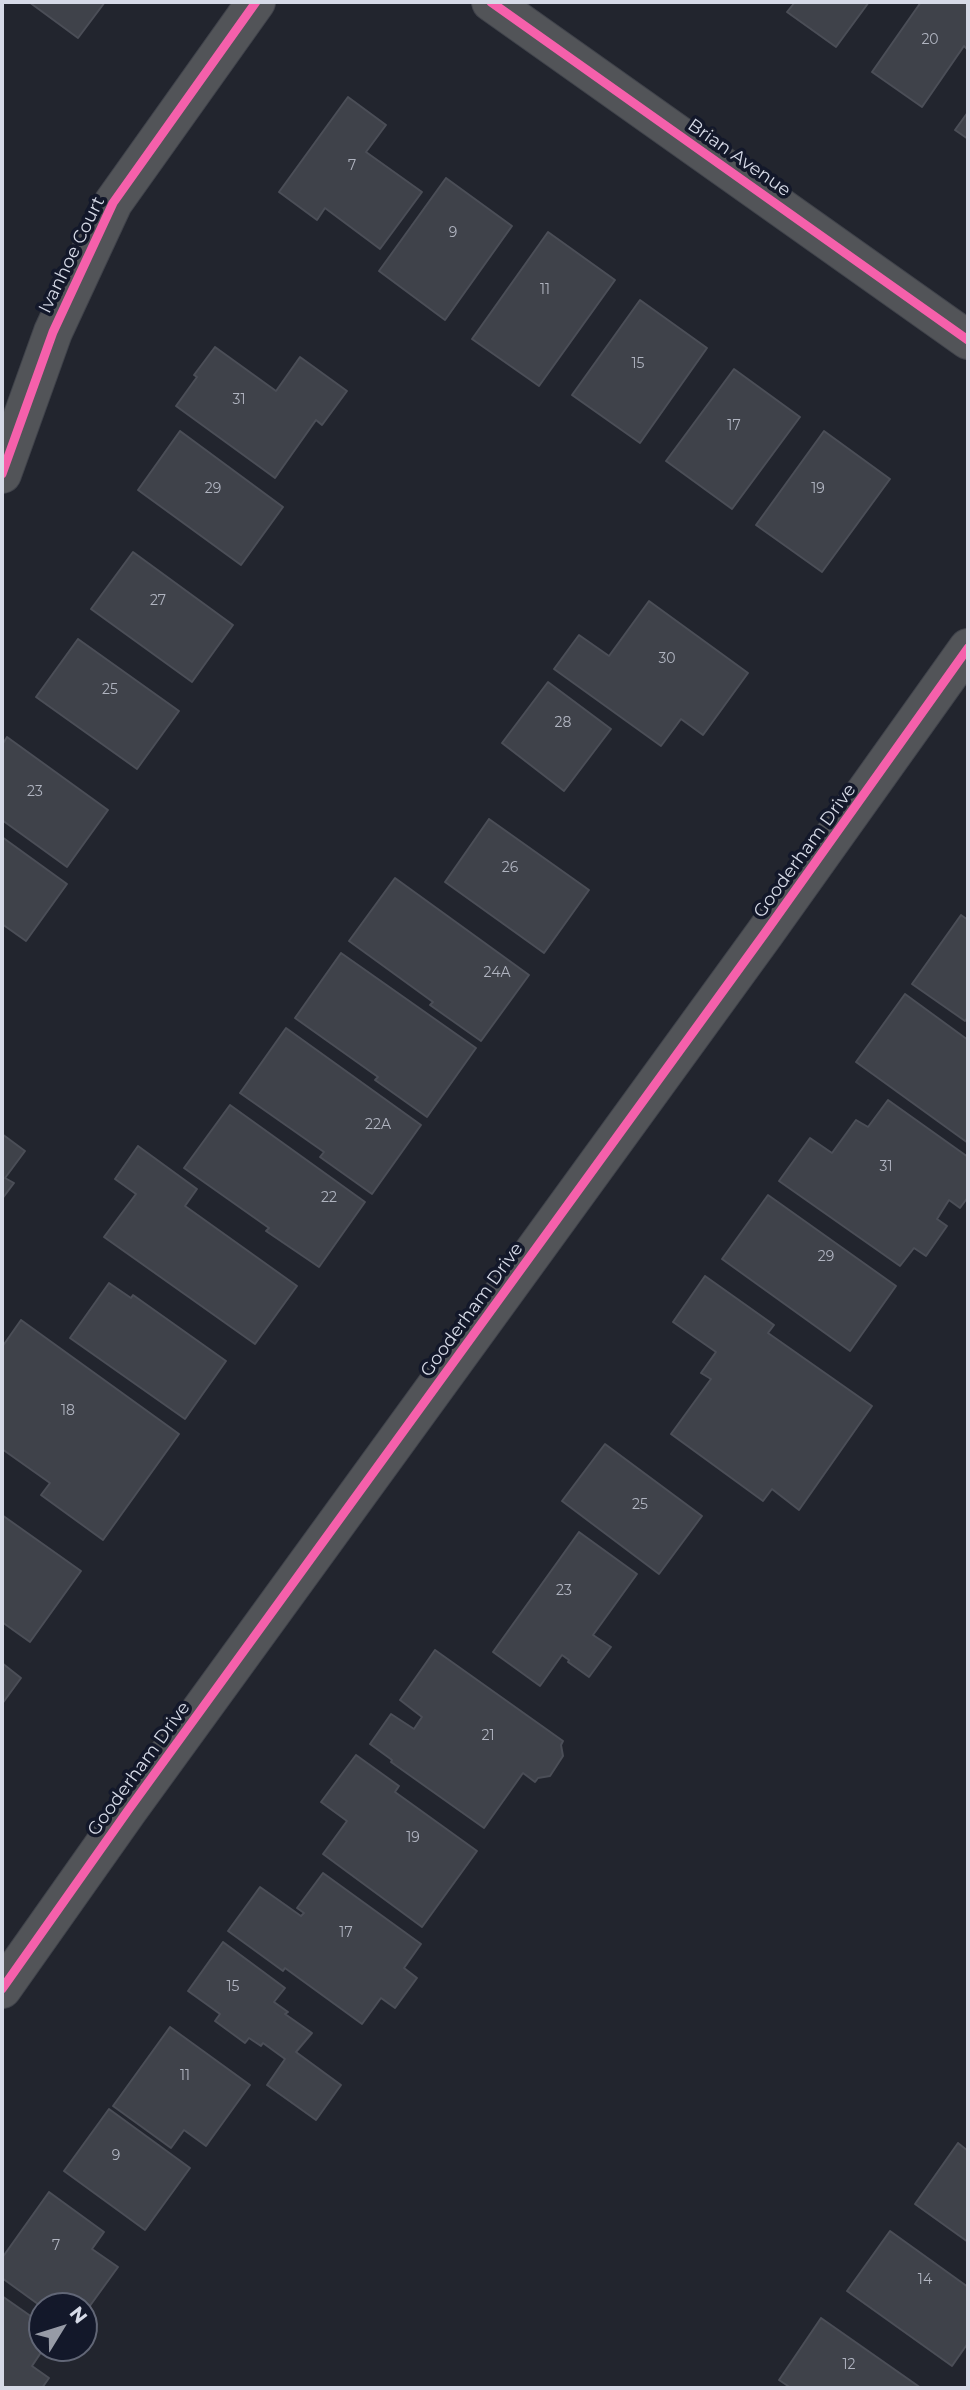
<!DOCTYPE html>
<style>
body{margin:0}
#map{position:relative;width:970px;height:2390px;overflow:hidden;background:#22252e;font-family:Montserrat,sans-serif}
canvas{display:block}
.frame{position:absolute;inset:0;border:4px solid #d6dae7;pointer-events:none}
.north{position:absolute;left:28px;top:2292px;width:70px;height:70px;box-sizing:border-box;background:#13182a;border:2px solid #616676;border-radius:50%;rotate:52deg;font-size:19px;font-weight:700;line-height:28px;text-align:center;color:#d6dae7}
.north::after{content:'';display:block;margin:auto;width:24px;height:32px;background:#979ba6;clip-path:polygon(50% 0,100% 100%,50% 72%,0 100%)}
</style>
<div id="map">
<canvas width="970" height="2390"></canvas>
<div class="frame"></div>
<div class="north">N</div>
</div>
<script>
const g = document.querySelector('canvas').getContext('2d');
g.lineJoin = 'round';
function fillPath(path, color) { g.fillStyle = color; g.fill(path, 'evenodd'); }
const poly = rows => new Path2D(rows.map(r => 'M' + r).join(''));
function strokePath(path, color, width, dash) { g.strokeStyle = color; g.lineWidth = width; g.lineCap = dash ? 'butt' : 'round'; g.setLineDash(dash || []); g.stroke(path); }
function drawText(font, color, halo, rows, align = 'center') {
  g.font = font + ' Montserrat,sans-serif'; g.lineWidth = 7; g.setLineDash([]); g.textBaseline = 'middle'; g.strokeStyle = halo; g.fillStyle = color; for (const [text, x, y, turn = 0] of rows) {
    g.save(); g.translate(x, y); g.rotate((+turn || 0) * Math.PI / 180); g.textAlign = isNaN(turn) ? turn : align; if (halo) g.strokeText(text, 0, 0); g.fillText(text, 0, 0); g.restore();
  }
}
const building = poly([
 [29,2,105,2,78,38,29,2],
 [795,2,869,2,836,47,787,12,795,2],
 [921,2,968,2,968,50,964,46,922,107,872,72,921,2],
 [348,97,386,125,366,152,422,192,380,249,325,208,317,220,279,192,348,97],
 [968,112,968,139,955,130,968,112],
 [446,178,512,226,445,320,379,271,446,178],
 [548,232,615,280,539,386,472,339,548,232],
 [640,300,707,348,640,443,572,395,640,300],
 [215,347,276,391,300,357,347,391,322,425,316,420,275,478,176,406,197,377,194,375,215,347],
 [734,369,800,417,732,509,666,461,734,369],
 [180,431,283,507,241,565,138,490,180,431],
 [824,431,890,479,822,572,756,525,824,431],
 [133,552,233,625,192,682,91,609,133,552],
 [649,601,748,673,703,735,681,719,661,746,554,669,579,635,609,656,649,601],
 [78,639,179,711,137,769,36,697,78,639],
 [548,682,611,729,564,791,502,743,548,682],
 [7,737,108,810,67,867,2,820,2,745,7,737],
 [489,819,589,890,544,953,445,882,489,819],
 [2,837,67,884,26,941,2,924,2,837],
 [395,878,529,975,481,1041,430,1005,433,1002,349,941,395,878],
 [961,915,968,920,968,1017,965,1021,912,984,961,915],
 [341,953,476,1048,427,1117,375,1080,378,1077,295,1018,341,953],
 [905,994,968,1040,968,1143,856,1062,905,994],
 [286,1028,421,1125,372,1194,320,1157,324,1152,240,1093,286,1028],
 [888,1100,968,1157,968,1197,960,1208,949,1200,937,1219,947,1226,926,1256,914,1248,900,1266,779,1181,810,1138,832,1153,856,1120,868,1127,888,1100],
 [230,1105,365,1202,319,1267,266,1231,269,1228,184,1168,230,1105],
 [2,1134,25,1151,5,1178,14,1183,2,1199,2,1134],
 [138,1146,197,1189,185,1206,297,1286,255,1344,104,1237,136,1194,115,1179,138,1146],
 [768,1195,896,1286,850,1351,722,1259,768,1195],
 [705,1276,774,1325,768,1333,872,1406,799,1510,772,1489,763,1501,671,1434,711,1379,701,1373,716,1352,673,1322,705,1276],
 [109,1283,131,1298,133,1295,226,1361,185,1419,70,1338,109,1283],
 [21,1320,179,1434,103,1540,41,1495,50,1483,2,1449,2,1347,21,1320],
 [605,1444,702,1516,659,1574,562,1501,605,1444],
 [2,1515,81,1571,30,1642,2,1622,2,1515],
 [579,1532,637,1574,593,1635,611,1647,589,1677,568,1662,569,1660,562,1655,540,1686,493,1652,579,1532],
 [435,1650,563,1741,561,1745,563,1756,550,1776,538,1778,535,1782,523,1773,484,1828,391,1762,392,1760,370,1744,391,1714,414,1729,422,1717,400,1700,435,1650],
 [2,1663,21,1678,2,1704,2,1663],
 [356,1755,399,1786,395,1792,477,1851,422,1927,323,1854,347,1821,321,1802,356,1755],
 [323,1873,421,1944,404,1968,417,1978,395,2008,381,1998,362,2024,285,1968,283,1971,228,1931,260,1887,301,1916,304,1913,297,1908,323,1873],
 [223,1942,285,1988,274,2002,288,2012,285,2014,312,2033,296,2052,341,2085,316,2120,267,2085,285,2059,263,2043,261,2046,249,2038,245,2043,215,2021,220,2014,188,1991,223,1942],
 [170,2027,250,2085,206,2146,184,2130,171,2148,113,2106,170,2027],
 [109,2109,190,2168,145,2230,64,2171,109,2109],
 [958,2143,968,2151,968,2242,915,2204,958,2143],
 [49,2192,104,2232,92,2249,118,2267,84,2314,84,2306,42,2307,2,2278,2,2258,49,2192],
 [890,2231,968,2287,968,2343,952,2366,847,2291,890,2231],
 [2,2296,42,2324,42,2348,44,2348,32,2366,49,2378,42,2388,2,2388,2,2296],
 [821,2318,921,2388,791,2388,779,2380,821,2318]
]);
const street = poly([
 [491,2,968,340],
 [2,474,53,332,113,203,256,2],
 [2,1989,129,1809,765,933,968,648]
]);
const cycleway = poly([
 [491,2,968,340],
 [2,474,53,332,113,203,256,2],
 [2,1989,129,1809,765,933,968,648]
]);
const numberNames = [
 ["20",930,40],
 ["7",352,166],
 ["9",453,233],
 ["11",545,290],
 ["15",638,364],
 ["31",239,400],
 ["17",734,426],
 ["29",213,489],
 ["19",818,489],
 ["27",158,601],
 ["30",667,659],
 ["25",110,690],
 ["28",563,723],
 ["23",35,792],
 ["26",510,868],
 ["24A",497,973],
 ["22A",378,1125],
 ["31",886,1167],
 ["22",329,1198],
 ["29",826,1257],
 ["18",68,1411],
 ["25",640,1505],
 ["23",564,1591],
 ["21",488,1736],
 ["19",413,1838],
 ["17",346,1933],
 ["15",233,1987],
 ["11",185,2076],
 ["9",116,2156],
 ["7",56,2246],
 ["14",925,2280],
 ["12",849,2365]
];
const streetNames = [
 ["Brian Avenue",739,158,35],
 ["Ivanhoe Court",72,255,-64],
 ["Gooderham Drive",805,851,-54],
 ["Gooderham Drive",472,1310,-54],
 ["Gooderham Drive",139,1769,-54]
];
fillPath(building, '#3f424a');
strokePath(building, '#4b4e57', 2);
strokePath(street, '#40434b', 40);
strokePath(street, '#525458', 38);
strokePath(cycleway, '#f560ab', 9);
drawText('14px', '#b0b4c0', null, numberNames);
drawText('18px', '#d6dae7', '#13182a', streetNames);
</script>
